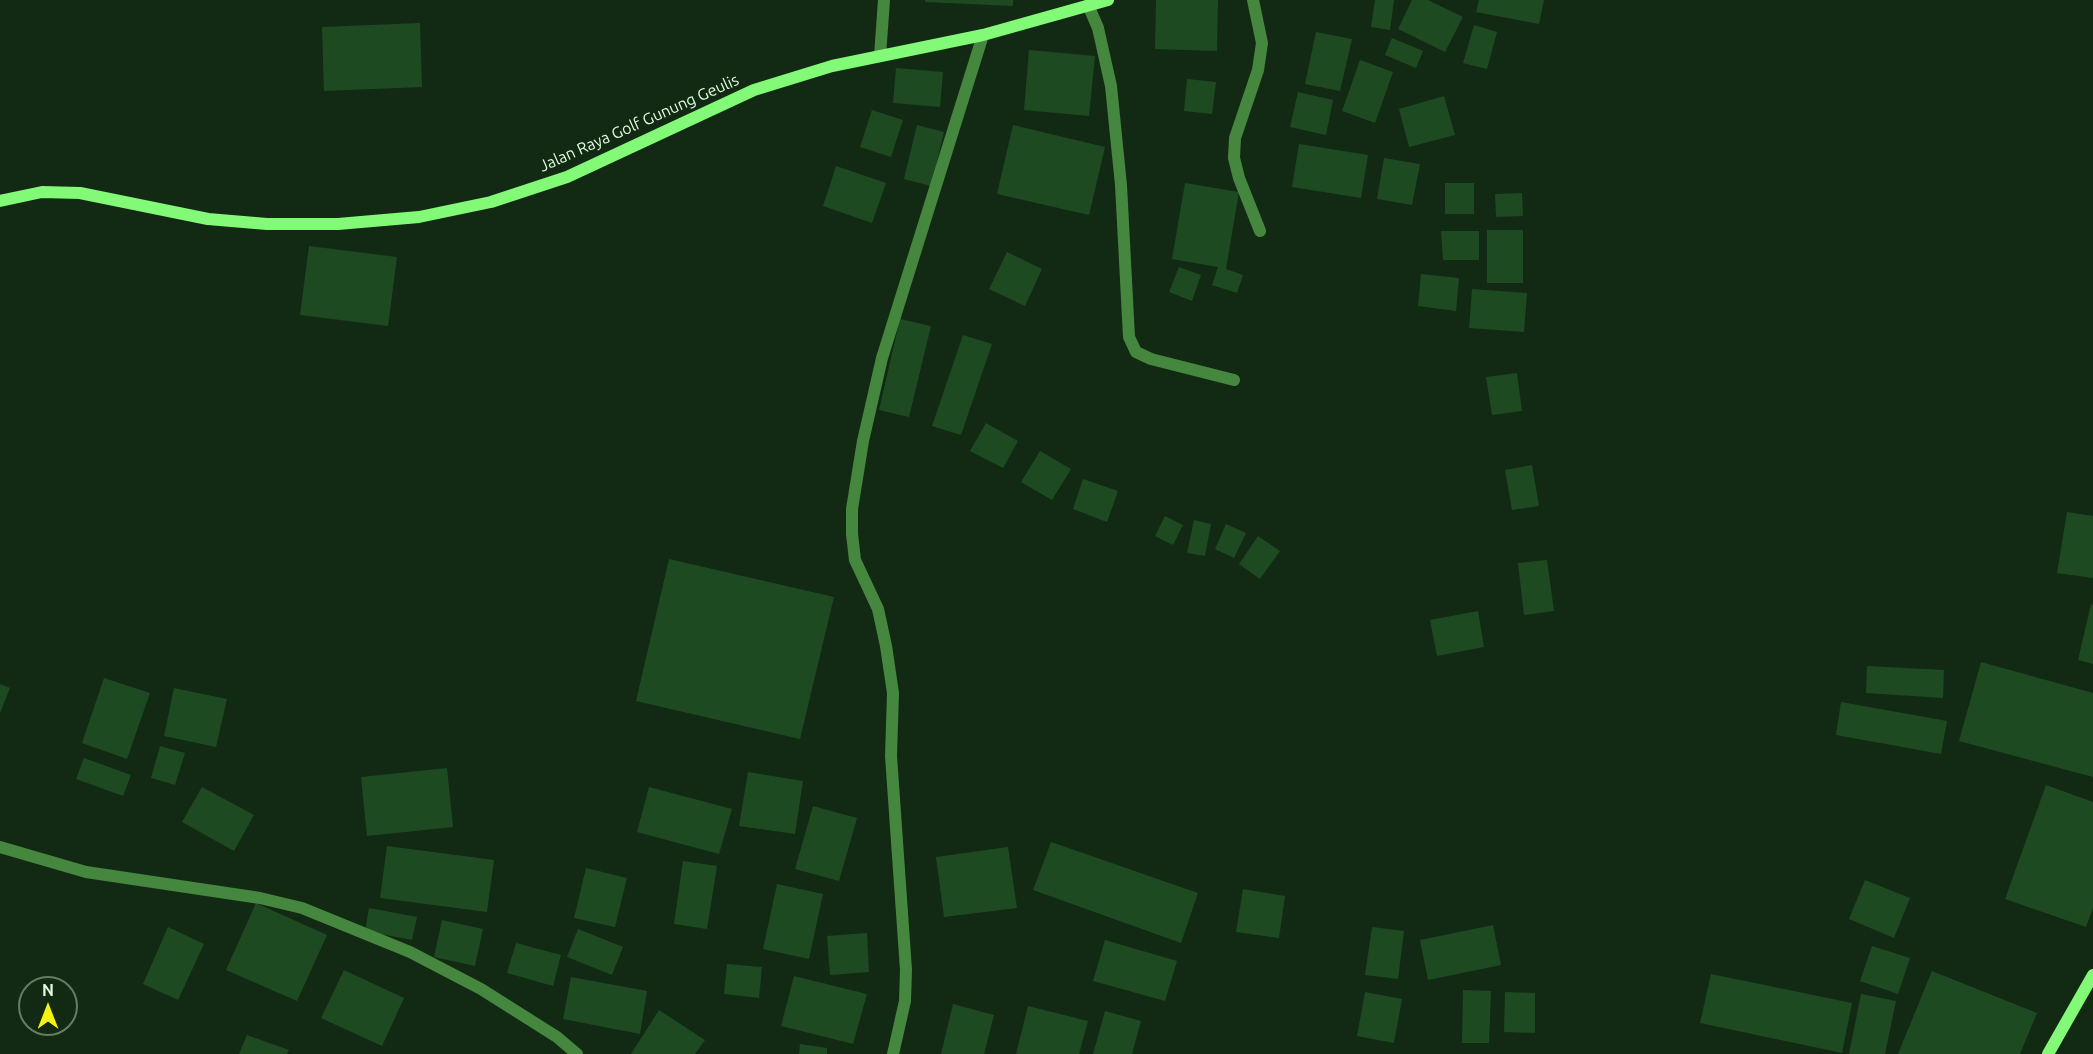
<!DOCTYPE html>
<style>
body{margin:0}
#map{position:relative;width:2093px;height:1054px;overflow:hidden;background:#122a13;font-family:Ubuntu,sans-serif}
canvas{display:block}
.north{position:absolute;left:18px;top:976px;width:60px;height:60px;box-sizing:border-box;background:#122a13;border:2px solid #637f63;border-radius:50%;rotate:0deg;font-size:16px;font-weight:700;line-height:24px;text-align:center;color:#dcfedc}
.north::after{content:'';display:block;margin:auto;width:21px;height:27px;background:#f6f20f;clip-path:polygon(50% 0,100% 100%,50% 72%,0 100%)}
</style>
<div id="map">
<canvas width="2093" height="1054"></canvas>
<div class="north">N</div>
</div>
<script>
const g = document.querySelector('canvas').getContext('2d');
g.lineJoin = 'round';
function fillPath(path, color) { g.fillStyle = color; g.fill(path, 'evenodd'); }
const poly = rows => new Path2D(rows.map(r => 'M' + r).join(''));
function strokePath(path, color, width, dash) { g.strokeStyle = color; g.lineWidth = width; g.lineCap = dash ? 'butt' : 'round'; g.setLineDash(dash || []); g.stroke(path); }
function drawText(font, color, halo, rows, align = 'center') {
  g.font = font + ' Ubuntu,sans-serif'; g.lineWidth = 6; g.setLineDash([]); g.textBaseline = 'middle'; g.strokeStyle = halo; g.fillStyle = color; for (const [text, x, y, turn = 0] of rows) {
    g.save(); g.translate(x, y); g.rotate((+turn || 0) * Math.PI / 180); g.textAlign = isNaN(turn) ? turn : align; if (halo) g.strokeText(text, 0, 0); g.fillText(text, 0, 0); g.restore();
  }
}
const building = poly([
 [925,0,1013,0,1013,6,925,2],
 [1156,0,1218,0,1217,51,1155,49],
 [1375,0,1394,0,1390,30,1371,27],
 [1412,0,1428,0,1463,17,1445,52,1398,29],
 [1479,0,1544,0,1539,24,1476,12],
 [420,23,422,87,324,91,322,27],
 [1474,25,1497,32,1487,69,1463,63],
 [1316,32,1352,39,1340,91,1305,84],
 [1392,38,1423,51,1416,68,1385,55],
 [1029,50,1095,56,1089,116,1024,110],
 [1360,60,1393,72,1375,123,1342,111],
 [896,68,943,72,940,107,893,103],
 [1187,79,1216,82,1212,114,1184,111],
 [1298,92,1333,100,1326,135,1290,127],
 [1444,96,1455,135,1409,147,1399,109],
 [872,110,903,120,891,157,860,147],
 [917,125,944,132,931,186,904,179],
 [1013,125,1105,147,1089,215,997,194],
 [1299,144,1368,155,1361,198,1292,187],
 [1384,158,1420,164,1412,205,1377,199],
 [836,166,886,183,872,223,823,206],
 [1185,183,1239,192,1226,269,1243,275,1237,293,1212,285,1218,267,1172,259],
 [1445,183,1474,183,1474,214,1445,214],
 [1522,193,1523,216,1496,217,1495,194],
 [1487,230,1523,230,1523,283,1487,283],
 [1441,231,1479,231,1479,260,1443,260],
 [309,246,397,257,388,326,300,315],
 [1007,252,1042,269,1025,306,989,289],
 [1179,267,1201,275,1192,301,1169,292],
 [1421,274,1459,278,1456,311,1418,306],
 [1472,289,1527,293,1524,332,1469,328],
 [900,319,931,326,909,417,879,410],
 [963,335,992,344,961,435,932,426],
 [1517,373,1522,411,1492,415,1486,377],
 [986,423,1018,441,1003,468,970,451],
 [1040,451,1071,469,1052,500,1021,482],
 [1532,465,1539,506,1512,510,1505,470],
 [1083,479,1118,491,1107,522,1073,509],
 [2067,512,2093,516,2093,578,2057,573],
 [1165,516,1183,525,1173,545,1155,536],
 [1194,520,1211,524,1205,556,1187,553],
 [1226,524,1246,533,1234,558,1215,549],
 [1258,536,1280,551,1260,579,1239,564],
 [669,559,834,597,800,739,636,701],
 [1547,560,1554,611,1524,615,1518,563],
 [2091,604,2093,605,2093,664,2078,660],
 [1478,611,1484,647,1437,656,1430,620],
 [1981,662,2093,693,2093,777,1959,741],
 [1867,666,1944,670,1943,698,1866,693],
 [104,678,150,693,127,759,82,743],
 [0,684,10,688,0,713],
 [174,688,227,699,216,747,164,736],
 [1841,702,1947,721,1941,754,1836,735],
 [160,746,185,753,175,785,151,778],
 [84,758,131,775,123,796,76,779],
 [447,768,453,827,367,836,361,777],
 [748,772,803,781,795,834,739,826],
 [2046,785,2093,802,2093,908,2086,927,2005,899],
 [202,787,254,815,234,851,182,822],
 [649,787,732,809,719,854,637,832],
 [813,806,857,818,839,881,795,869],
 [1051,842,1198,893,1181,943,1033,890],
 [387,846,494,860,487,912,380,898],
 [1008,847,1017,908,944,917,936,857],
 [683,861,717,866,707,929,674,924],
 [586,868,627,878,615,927,574,918],
 [1865,880,1910,898,1894,938,1849,919],
 [777,884,823,894,809,959,763,949],
 [1243,889,1285,896,1279,938,1236,932],
 [256,903,327,935,297,1001,226,970],
 [369,908,417,917,412,940,365,931],
 [442,920,483,929,475,966,434,957],
 [1493,925,1501,965,1428,980,1420,940],
 [168,927,204,944,178,1000,143,984],
 [1372,927,1404,931,1398,979,1365,975],
 [578,929,623,947,612,975,567,957],
 [867,933,869,972,830,975,827,936],
 [1105,940,1177,961,1165,1001,1093,981],
 [516,943,561,955,553,986,507,973],
 [1872,946,1910,958,1898,994,1860,981],
 [727,964,762,967,759,998,724,994],
 [344,970,404,998,382,1046,321,1018],
 [1932,971,2037,1013,2020,1054,1898,1054],
 [1711,974,1852,1003,1842,1053,1700,1023],
 [794,976,867,994,853,1044,781,1026],
 [571,977,647,991,640,1034,563,1019],
 [1463,990,1491,991,1489,1043,1462,1043],
 [1365,992,1402,999,1394,1043,1357,1036],
 [1505,992,1535,993,1535,1033,1504,1032],
 [1861,994,1896,1001,1885,1054,1849,1054],
 [953,1004,994,1015,984,1054,941,1054],
 [1028,1006,1088,1021,1079,1054,1016,1054],
 [659,1010,705,1040,695,1054,631,1054],
 [1105,1011,1141,1021,1132,1054,1093,1054],
 [247,1035,289,1050,287,1054,239,1054],
 [800,1044,827,1048,827,1054,799,1054]
]);
const lane = poly([
 [880,56,884,0]
]);
const street = poly([
 [1253,0,1262,43,1258,70,1235,138,1234,158,1239,178,1260,231],
 [1088,5,1098,28,1111,86,1121,185,1129,337,1136,352,1151,359,1234,380],
 [0,847,86,872,260,898,302,908,410,952,481,989,557,1037,577,1054],
 [893,1054,905,1001,906,970,891,756,893,693,886,646,878,609,855,560,852,534,852,509,863,441,882,358,983,35]
]);
const secondary = poly([
 [0,201,42,192,80,193,208,219,267,224,338,224,419,217,491,202,567,177,754,90,832,66,983,35,1108,0],
 [2048,1054,2093,975]
]);
const streetNames = [
 ["Jalan Raya Golf Gunung Geulis",639,123,-24]
];
fillPath(building, '#1e4a22');
strokePath(lane, '#45873f', 12);
strokePath(street, '#45873f', 12);
strokePath(secondary, '#83fa77', 12);
drawText('16px', '#dcfedc', '#122a13', streetNames);
</script>
